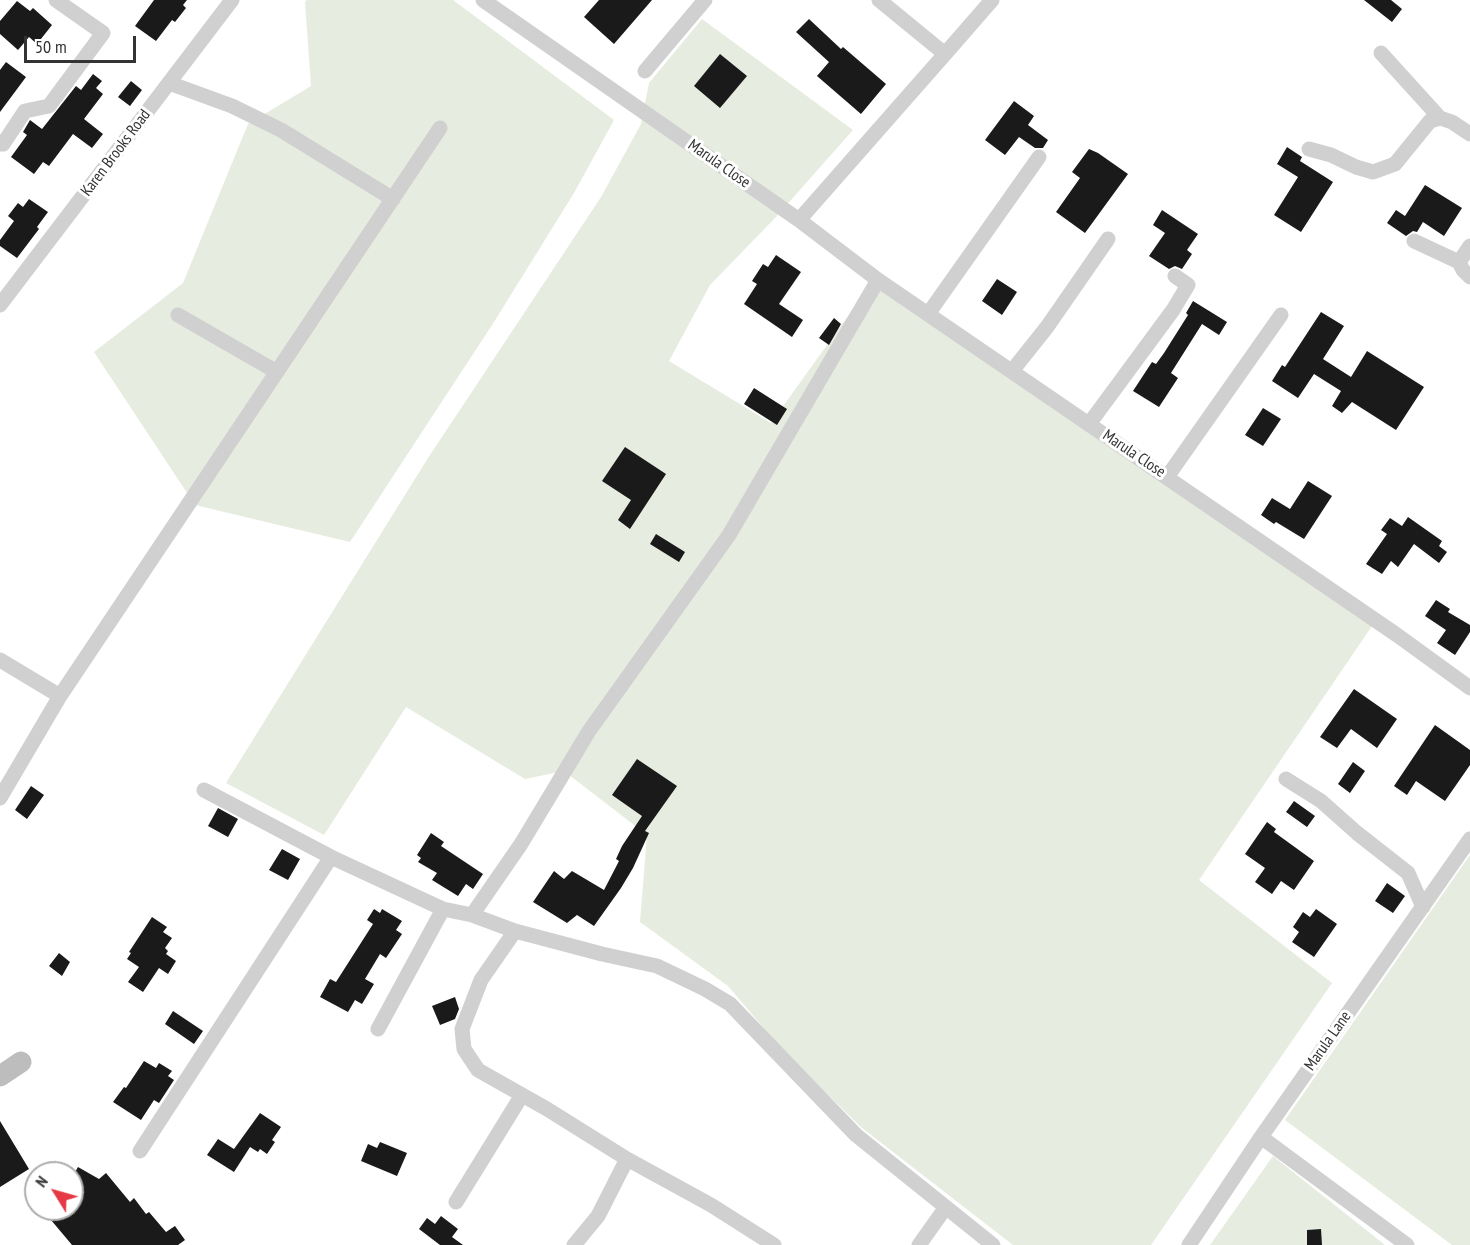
<!DOCTYPE html>
<style>
body{margin:0}
#map{position:relative;width:1470px;height:1245px;overflow:hidden;background:#fff;font-family:"PT Sans Narrow",sans-serif}
canvas{display:block}
.north{position:absolute;left:24px;top:1161px;width:60px;height:60px;box-sizing:border-box;background:#fff;border:2px solid #adadad;border-radius:50%;rotate:307deg;font-size:16px;font-weight:700;line-height:24px;text-align:center;color:#333}
.north::after{content:'';display:block;margin:auto;width:21px;height:27px;background:#e63946;clip-path:polygon(50% 0,100% 100%,50% 72%,0 100%)}
.scale{position:absolute;left:24px;top:36px;width:112px;height:27px;box-sizing:border-box;border:3px solid #333;border-top:0;padding-left:8px;font-size:18px;line-height:21px;white-space:nowrap;color:#333;-webkit-text-stroke:4px #fff;paint-order:stroke}
</style>
<div id="map">
<canvas width="1470" height="1245"></canvas>
<div class="north">N</div>
<div class="scale">50 m</div>
</div>
<script>
const g = document.querySelector('canvas').getContext('2d');
g.lineJoin = 'round';
function fillPath(path, color) { g.fillStyle = color; g.fill(path, 'evenodd'); }
const poly = rows => new Path2D(rows.map(r => 'M' + r).join(''));
function strokePath(path, color, width, dash) { g.strokeStyle = color; g.lineWidth = width; g.lineCap = dash ? 'butt' : 'round'; g.setLineDash(dash || []); g.stroke(path); }
function drawText(font, color, halo, rows, align = 'center') {
  g.font = font + ' "PT Sans Narrow",sans-serif'; g.lineWidth = 6; g.setLineDash([]); g.textBaseline = 'middle'; g.strokeStyle = halo; g.fillStyle = color; for (const [text, x, y, turn = 0] of rows) {
    g.save(); g.translate(x, y); g.rotate((+turn || 0) * Math.PI / 180); g.textAlign = isNaN(turn) ? turn : align; if (halo) g.strokeText(text, 0, 0); g.fillText(text, 0, 0); g.restore();
  }
}
const green = poly([
 [307,0,453,0,614,120,574,193,494,322,350,542,195,505,94,352,183,283,248,124,311,86,305,2],
 [702,19,853,130,776,217,710,285,669,361,771,423,873,281,1372,626,1199,880,1332,983,1151,1245,1013,1245,862,1128,784,1052,728,986,640,922,647,835,564,771,525,779,406,707,324,835,226,783,428,458,601,197,641,124,649,83],
 [1470,855,1470,1245,1452,1245,1285,1120],
 [1273,1156,1385,1245,1210,1245]
]);
const building = poly([
 [154,0,187,0,183,5,186,8,175,22,172,20,156,41,135,26],
 [599,0,652,0,614,44,584,17],
 [1364,0,1391,0,1402,9,1392,22],
 [17,1,30,11,33,8,52,25,37,44,29,37,18,50,0,34,0,21],
 [809,19,841,49,843,47,886,84,861,114,817,76,829,62,796,32],
 [720,54,747,76,720,108,694,86],
 [6,62,26,77,0,112,0,70],
 [93,74,102,81,96,88,103,94,84,119,103,134,92,148,73,134,49,166,43,162,34,174,11,157,27,135,23,132,30,120,42,129,76,86,81,90],
 [131,81,142,90,130,106,118,97],
 [1014,101,1034,116,1028,125,1048,140,1043,148,1035,148,1019,137,1005,155,985,140],
 [1287,147,1302,157,1300,161,1333,182,1301,232,1274,215,1298,177,1277,164],
 [1089,149,1098,153,1128,174,1085,233,1056,212,1080,178,1072,172],
 [1425,185,1462,208,1444,236,1423,222,1417,232,1413,231,1406,236,1387,223,1396,210,1405,216],
 [29,199,48,212,37,227,39,229,17,258,0,246,0,240,14,221,8,216,18,203,23,207],
 [1162,210,1198,234,1187,250,1192,254,1182,269,1175,266,1169,269,1149,256,1165,233,1153,225],
 [776,255,801,272,779,304,803,320,792,337,744,304,757,284,752,281,763,264,768,267],
 [997,279,1017,292,1002,315,982,301],
 [1193,301,1227,322,1219,335,1202,324,1171,373,1178,378,1159,407,1133,391,1152,362,1156,364,1164,353,1188,315,1186,313],
 [1321,312,1344,326,1323,359,1351,377,1367,351,1424,387,1396,430,1352,402,1342,413,1332,406,1341,391,1314,374,1298,398,1272,381,1282,365,1285,367],
 [834,318,841,324,829,345,819,338],
 [754,388,787,409,777,425,744,404],
 [1263,408,1281,419,1263,446,1245,435],
 [625,447,666,474,630,529,618,520,631,500,602,481],
 [1308,481,1332,496,1304,539,1276,522,1274,524,1261,515,1272,498,1290,509],
 [1408,517,1442,541,1439,546,1447,552,1439,563,1414,544,1398,567,1391,561,1382,574,1366,564,1387,534,1381,530,1390,518,1402,526],
 [656,534,685,552,679,562,650,544],
 [1436,600,1450,609,1448,612,1470,625,1470,632,1455,655,1437,643,1446,630,1425,616],
 [1354,689,1397,719,1377,748,1351,729,1337,748,1320,737],
 [1435,725,1470,750,1470,765,1445,801,1416,781,1407,795,1394,786],
 [637,759,677,786,645,831,649,833,633,868,621,888,594,926,577,915,567,923,533,902,554,871,564,879,572,871,604,890,619,861,616,859,622,846,642,816,612,795],
 [1353,762,1365,771,1350,793,1338,784],
 [31,786,44,795,27,819,15,810],
 [1294,801,1315,816,1307,827,1286,812],
 [218,808,238,819,228,837,208,826],
 [1267,822,1276,829,1274,832,1314,861,1294,890,1281,881,1272,894,1255,882,1265,868,1245,854],
 [431,833,444,842,441,846,483,874,473,889,466,884,458,896,432,880,437,873,418,862,421,858,417,855],
 [282,849,300,859,288,880,269,870],
 [1387,883,1405,896,1393,913,1375,901],
 [374,909,380,913,382,909,402,921,396,930,402,934,386,958,380,954,365,979,374,984,362,1004,355,1000,348,1012,320,997,330,979,336,982,373,924,367,920],
 [1316,909,1337,924,1314,957,1292,942,1299,932,1293,927,1303,912,1310,917],
 [152,917,167,927,163,932,172,938,165,948,168,951,166,954,176,961,168,974,159,968,143,992,128,982,139,967,127,959,131,953,129,952],
 [59,953,70,962,62,976,49,966],
 [455,997,459,1009,455,1019,440,1025,432,1006],
 [173,1011,203,1031,194,1044,165,1024],
 [144,1061,156,1068,159,1063,172,1071,168,1076,174,1080,159,1103,154,1100,141,1120,113,1102,124,1087,126,1088],
 [260,1113,281,1127,272,1140,275,1142,267,1154,260,1149,258,1152,250,1147,234,1172,207,1155,218,1139,234,1149],
 [0,1121,29,1169,0,1187],
 [380,1142,407,1153,397,1176,361,1161,368,1144,377,1148],
 [78,1167,99,1179,106,1173,130,1202,134,1198,146,1214,149,1212,166,1232,175,1226,185,1240,178,1245,72,1245,51,1220,64,1209,72,1209,72,1202,84,1192,72,1186,72,1177],
 [441,1216,458,1229,452,1237,463,1245,440,1245,419,1229,427,1218,435,1224],
 [1321,1229,1322,1245,1307,1245,1307,1230]
]);
const street = poly([
 [483,0,799,220,945,54,879,0],
 [1381,53,1440,118],
 [945,54,992,0],
 [645,71,705,0],
 [169,83,232,106,281,130,393,199],
 [0,144,3,144,25,111,49,106,103,33,56,0],
 [1309,149,1331,155,1356,167,1373,172,1395,164,1430,121,1440,118,1452,122,1470,134],
 [799,220,878,280,1397,635,1470,688],
 [1414,241,1459,262,1463,270,1470,277],
 [1459,262,1470,246],
 [0,305,232,0],
 [928,314,1039,157],
 [178,315,277,372],
 [1012,371,1047,327,1108,239],
 [1089,424,1173,310,1188,285,1175,276],
 [1167,477,1281,315],
 [0,660,60,696],
 [1286,779,1321,801,1357,833,1408,873,1423,907],
 [204,790,331,857,443,909,472,915,515,931,602,954,657,966,705,989,730,1004,856,1135,993,1245],
 [0,798,60,696,440,128],
 [472,915,521,844,589,731,729,535,878,280],
 [515,931,481,980,462,1029,464,1049,478,1070,547,1109,627,1159,598,1216,574,1245],
 [378,1029,443,909],
 [1261,1137,1407,1245],
 [140,1151,331,857],
 [627,1159,711,1205,774,1245],
 [456,1202,522,1095],
 [919,1245,946,1207],
 [1189,1245,1261,1137,1470,839]
]);
const secondary = poly([
 [0,1076,21,1062]
]);
const streetNames = [
 ["Karen Brooks Road",116,153,-53],
 ["Marula Close",719,164,35],
 ["Marula Close",1134,454,34],
 ["Marula Lane",1328,1041,-55]
];
fillPath(green, '#e6ecdf');
fillPath(building, '#1a1a1a');
strokePath(street, '#d0d0d0', 15);
strokePath(secondary, '#bdbdbd', 21);
drawText('16px', '#333', '#fff', streetNames);
</script>
